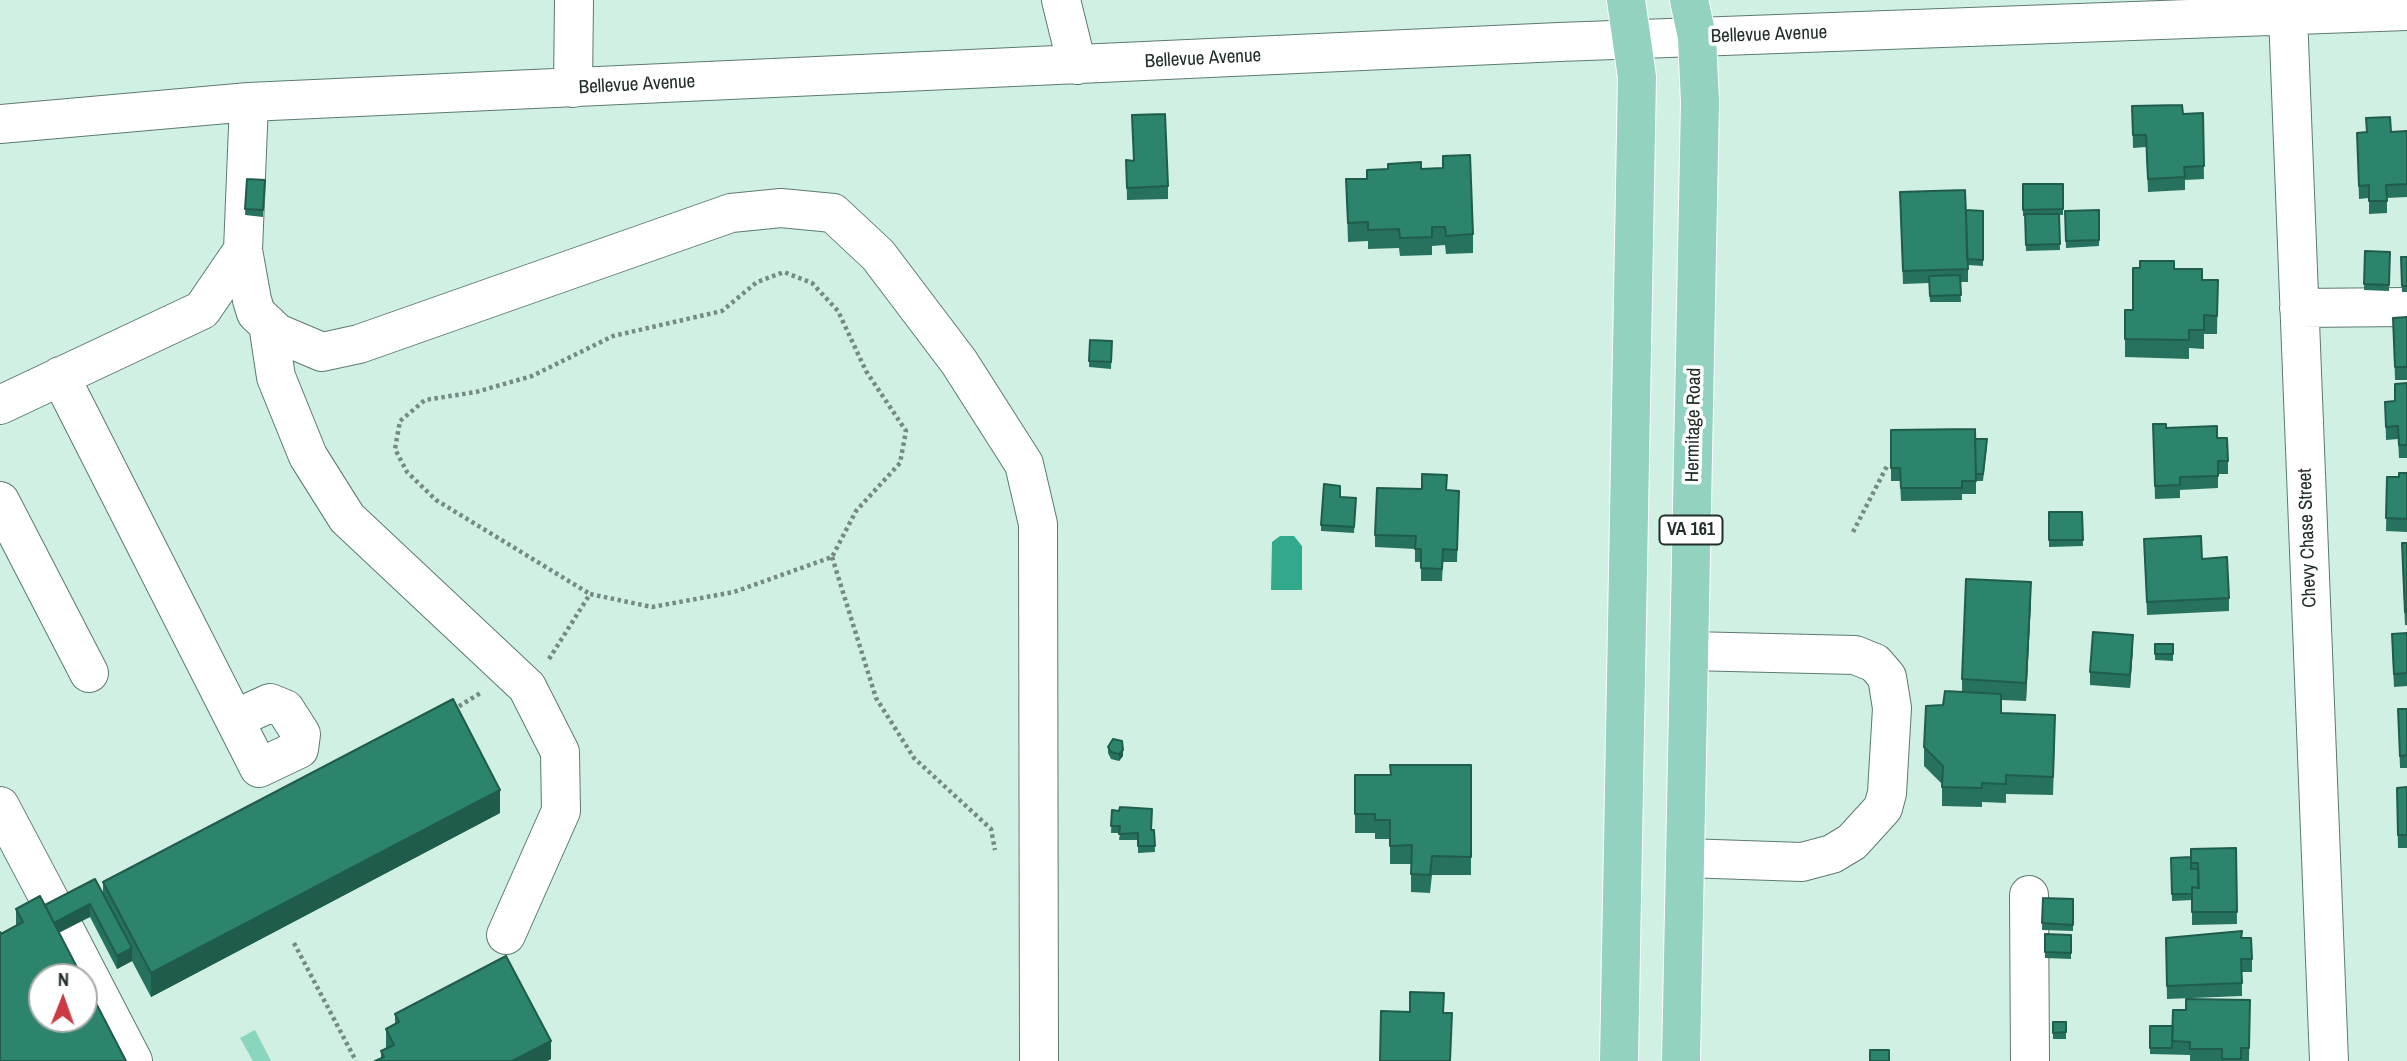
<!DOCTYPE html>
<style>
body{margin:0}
#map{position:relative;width:2407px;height:1061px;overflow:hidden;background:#d0f0e4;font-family:"Archivo Narrow",sans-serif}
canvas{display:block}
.north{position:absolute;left:28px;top:963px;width:70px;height:70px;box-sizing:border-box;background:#fff;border:2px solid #a7abaa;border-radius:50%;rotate:1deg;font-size:19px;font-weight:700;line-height:28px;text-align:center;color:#222e2a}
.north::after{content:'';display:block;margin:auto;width:24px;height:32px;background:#cb3b44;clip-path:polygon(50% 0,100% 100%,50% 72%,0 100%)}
</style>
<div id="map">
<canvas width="2407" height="1061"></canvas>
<div class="north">N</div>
</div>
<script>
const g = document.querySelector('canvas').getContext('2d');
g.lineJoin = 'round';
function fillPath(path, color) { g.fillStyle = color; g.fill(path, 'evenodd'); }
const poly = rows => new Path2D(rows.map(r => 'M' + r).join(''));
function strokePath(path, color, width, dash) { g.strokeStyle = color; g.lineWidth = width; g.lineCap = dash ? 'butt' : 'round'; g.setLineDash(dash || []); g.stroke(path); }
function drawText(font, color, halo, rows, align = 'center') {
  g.font = font + ' "Archivo Narrow",sans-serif'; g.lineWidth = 7; g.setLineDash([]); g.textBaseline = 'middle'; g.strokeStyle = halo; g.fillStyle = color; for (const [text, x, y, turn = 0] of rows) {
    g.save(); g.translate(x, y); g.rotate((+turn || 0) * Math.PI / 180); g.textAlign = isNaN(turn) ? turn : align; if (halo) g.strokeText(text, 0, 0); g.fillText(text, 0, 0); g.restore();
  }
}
const green = poly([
 [255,1030,271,1061,253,1061,240,1038]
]);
const water = poly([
 [1280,536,1294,536,1302,546,1302,590,1271,590,1272,542]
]);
const path = poly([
 [1853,532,1887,466],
 [832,557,876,698,914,758,991,829,995,850],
 [549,659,590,594,652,607,734,592,832,557,856,511,900,463,906,431,866,371,838,311,812,283,784,272,757,282,722,311,613,336,532,376,476,392,425,400,400,421,395,449,407,472,436,500,590,594],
 [453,710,482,692],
 [294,943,356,1061]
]);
const minor = poly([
 [1061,0,1077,65],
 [2288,15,2329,1061],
 [573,88,574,0],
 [249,102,243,250,252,300,256,313,277,333,322,352,359,344,731,213,781,208,833,213,878,255,959,362,1024,464,1038,524,1039,1061],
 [0,124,249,102,1559,42,2407,11],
 [2299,308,2407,307],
 [268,324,276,377,308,456,347,518,527,687,560,752,561,811,506,935],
 [60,376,259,768,299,749,301,734,285,709,270,703,235,719],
 [0,405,202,310,243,250],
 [0,501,89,673],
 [0,806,56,912],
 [1685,858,1802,862,1832,854,1852,842,1883,808,1887,793,1892,708,1887,677,1875,663,1855,655,1689,651],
 [2029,895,2030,1061],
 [65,930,133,1061]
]);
const major = poly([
 [1619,1061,1637,77,1626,0],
 [1681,1061,1700,102,1697,37,1689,0]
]);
const wall = poly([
 [2132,106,2183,114,2203,113,2204,179,2185,180,2185,190,2148,192,2146,147,2133,148],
 [2366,118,2391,132,2407,131,2407,197,2387,198,2387,213,2369,214,2369,198,2359,199,2357,133,2366,132],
 [1126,160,1133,161,1168,186,1168,199,1127,200],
 [1421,169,1473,234,1473,253,1446,254,1445,245,1432,246,1432,255,1400,256,1399,248,1368,249,1368,241,1348,242,1346,179,1367,179],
 [247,179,265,180,263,217,245,215],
 [2023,184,2063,184,2063,215,2059,215,2060,250,2026,251,2025,216,2023,216],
 [1900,205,1983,211,1983,266,1968,265,1968,282,1960,282,1961,302,1930,302,1929,283,1903,284],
 [2099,210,2099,246,2066,248,2065,211],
 [2365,251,2390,252,2389,291,2364,290],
 [2401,257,2407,257,2407,292,2402,292],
 [2174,269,2202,280,2218,280,2217,334,2204,334,2204,349,2189,348,2189,359,2125,357,2125,310,2133,310],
 [2407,317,2407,380,2395,380,2393,318],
 [1090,340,1112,341,1111,369,1089,367],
 [2407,383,2407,458,2399,458,2398,439,2386,440,2385,402,2395,402],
 [2153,424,2217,438,2228,461,2228,474,2218,474,2218,488,2180,490,2180,498,2155,499],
 [1891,430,1975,456,1987,446,1983,481,1976,481,1976,494,1962,494,1962,500,1901,501,1900,481,1891,481],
 [2407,473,2407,532,2386,531,2387,477,2399,477],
 [1446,490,1459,491,1457,562,1443,562,1442,581,1421,581,1421,562,1415,562,1415,549,1375,547,1375,535],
 [1340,497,1356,498,1354,533,1321,531,1321,525],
 [2049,512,2082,512,2083,546,2049,547],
 [2144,539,2202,559,2229,598,2229,611,2147,615],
 [2407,543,2407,625,2405,625,2402,556],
 [2031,601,2026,701,2001,700,2001,713,2055,734,2053,795,2006,794,2006,803,1982,802,1982,807,1942,806,1942,784,1924,766,1924,747,1943,705,1962,692,1962,679],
 [2407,633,2407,686,2394,687,2392,647],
 [2155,644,2173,644,2173,661,2155,660],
 [2133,648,2130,688,2090,685,2090,672],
 [2398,709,2407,709,2407,768,2400,768],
 [1108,747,1123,756,1119,761,1111,759,1108,753],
 [1471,765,1471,875,1432,875,1430,893,1411,892,1411,864,1390,864,1390,839,1375,839,1375,833,1355,833,1355,775,1390,775],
 [2407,787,2407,848,2398,848,2397,801],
 [1112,810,1152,830,1154,830,1155,852,1138,853,1138,840,1119,840,1120,833,1111,833],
 [500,813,151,997,132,961,117,969,90,917,1,934,16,926,16,909,45,905,103,893,103,882],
 [2236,848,2237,924,2192,925,2192,900,2172,901,2171,858,2191,857],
 [2043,898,2073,899,2073,931,2042,930],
 [2045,934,2071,935,2071,959,2045,958],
 [2241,938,2252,959,2252,972,2242,972,2242,996,2167,999,2166,951],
 [2250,1000,2249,1061,2190,1061,2190,1055,2150,1054,2150,1026,2173,1026,2186,1010],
 [395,1014,551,1059,547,1061,375,1061,381,1058,381,1051,386,1049,386,1029,395,1024],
 [2053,1022,2066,1022,2066,1039,2053,1039]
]);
const shadedWall = poly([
 [2031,582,2031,601,2026,701,2026,683],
 [2133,635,2133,648,2130,688,2130,675],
 [1123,750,1123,756,1119,761,1119,754],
 [500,790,500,813,151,997,151,973],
 [90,904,90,917,49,938,49,925],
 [132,948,132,961,117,969,117,956],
 [551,1041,551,1059,547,1061,512,1061]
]);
const building = poly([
 [2182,105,2183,114,2203,113,2204,166,2184,167,2185,177,2148,179,2146,135,2133,135,2132,106,2182,105],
 [1165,114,1168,186,1127,188,1126,160,1134,161,1132,115,1165,114],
 [2390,117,2391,132,2407,131,2407,184,2386,185,2387,201,2369,201,2369,185,2359,186,2357,133,2367,132,2366,118,2390,117],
 [1470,155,1473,234,1446,236,1445,227,1432,227,1432,237,1400,238,1399,229,1368,230,1368,222,1348,223,1346,179,1367,179,1367,170,1388,169,1388,164,1421,162,1421,169,1443,168,1443,156,1470,155],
 [247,179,265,180,263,210,245,209,247,179],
 [2023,184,2063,184,2063,209,2023,210,2023,184],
 [1965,190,1968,269,1903,271,1900,192,1965,190],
 [1966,210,1983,211,1983,260,1967,259,1966,210],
 [2099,210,2099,240,2066,241,2065,211,2099,210],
 [2025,214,2059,214,2060,244,2026,245,2025,214],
 [2365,251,2390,252,2389,285,2364,284,2365,251],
 [2401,257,2407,257,2407,286,2402,286,2401,257],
 [2140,261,2174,261,2174,269,2202,269,2202,280,2218,280,2217,316,2204,315,2204,330,2189,330,2189,340,2125,339,2125,310,2133,310,2133,268,2140,268,2140,261],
 [1960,275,1961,295,1930,296,1929,276,1960,275],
 [2407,317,2407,367,2395,367,2393,318,2407,317],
 [1090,340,1112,341,1111,362,1089,361,1090,340],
 [2407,383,2407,445,2399,445,2398,426,2386,427,2385,402,2395,401,2395,384,2407,383],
 [2153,424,2166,424,2166,428,2217,426,2217,438,2227,438,2228,461,2218,461,2218,476,2180,477,2180,485,2155,486,2153,424],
 [1975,429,1976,481,1962,481,1962,488,1901,488,1900,468,1891,468,1891,430,1975,429],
 [1975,439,1987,439,1983,474,1976,474,1975,439],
 [2399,473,2407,473,2407,519,2386,518,2387,477,2399,477,2399,473],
 [1422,474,1447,475,1446,490,1459,491,1457,550,1443,549,1442,569,1421,568,1421,549,1415,549,1416,536,1375,535,1377,488,1422,489,1422,474],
 [1324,484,1340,486,1340,497,1356,498,1354,527,1321,525,1324,484],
 [2049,512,2082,512,2083,540,2049,540,2049,512],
 [2201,536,2202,559,2227,557,2229,598,2147,602,2144,539,2201,536],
 [2402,543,2407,543,2407,612,2405,612,2402,543],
 [1966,579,2031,582,2026,683,1962,679,1966,579],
 [2093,632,2133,635,2130,675,2090,672,2093,632],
 [2407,633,2407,673,2394,674,2392,634,2407,633],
 [2155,644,2173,644,2173,654,2155,654,2155,644],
 [1945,691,2001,694,2001,713,2055,715,2053,777,2006,775,2006,784,1982,783,1982,788,1942,787,1943,766,1924,747,1926,706,1943,705,1945,691],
 [453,699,500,790,151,973,103,882,453,699],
 [2398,709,2407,709,2407,755,2400,756,2398,709],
 [1113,739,1122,741,1123,750,1119,754,1111,752,1108,747,1113,739],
 [1390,765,1471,765,1471,857,1432,856,1430,875,1411,874,1412,845,1390,846,1390,820,1375,820,1375,814,1355,814,1355,775,1391,775,1390,765],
 [2407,787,2407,835,2398,835,2397,788,2407,787],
 [1120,807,1152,809,1151,830,1154,830,1155,846,1138,846,1138,833,1119,834,1120,826,1111,826,1112,810,1119,811,1120,807],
 [2236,848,2237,912,2192,912,2192,887,2199,888,2198,863,2191,863,2191,849,2236,848],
 [2191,857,2191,869,2198,869,2198,888,2192,887,2192,894,2172,894,2171,858,2191,857],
 [95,879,132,948,117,956,90,904,54,923,45,905,95,879],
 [40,896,82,977,42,977,42,1019,84,1019,84,980,126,1061,0,1061,0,932,1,934,23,922,16,909,40,896],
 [2043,898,2073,899,2073,925,2042,923,2043,898],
 [2242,931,2241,938,2251,938,2252,959,2241,959,2242,983,2167,986,2166,938,2242,931],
 [2045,934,2071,935,2071,953,2045,952,2045,934],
 [506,956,551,1041,512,1061,375,1061,384,1057,381,1051,394,1045,386,1029,399,1022,395,1014,506,956],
 [1410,992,1444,993,1443,1013,1452,1013,1450,1061,1380,1061,1381,1011,1410,1012,1410,992],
 [2186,999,2250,1000,2249,1048,2241,1048,2241,1059,2222,1059,2222,1049,2190,1049,2190,1042,2172,1041,2173,1010,2186,1010,2186,999],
 [2053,1022,2066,1022,2066,1032,2053,1033,2053,1022],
 [2150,1026,2173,1026,2172,1048,2150,1048,2150,1026],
 [1870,1050,1889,1050,1889,1061,1870,1061,1870,1050]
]);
const shields = [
 [1691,530,63]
];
const shieldNames = [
 ["VA 161",1691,530]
];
const streetNames = [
 ["Bellevue Avenue",1769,35,-2],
 ["Bellevue Avenue",1203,59,-3],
 ["Bellevue Avenue",637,85,-3],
 ["Hermitage Road",1694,425,-89],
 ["Chevy Chase Street",2308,538,-92]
];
fillPath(green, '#89d5bd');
fillPath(water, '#33a98b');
strokePath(minor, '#5d7a70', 40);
strokePath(major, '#fff', 40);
strokePath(path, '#758a82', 4.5, [3.5, 3.5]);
strokePath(minor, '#fff', 38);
strokePath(major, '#93d2c1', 38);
fillPath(wall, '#27725e');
fillPath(shadedWall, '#205c4c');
fillPath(building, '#2d846d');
strokePath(building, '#205c4c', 2);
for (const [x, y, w] of shields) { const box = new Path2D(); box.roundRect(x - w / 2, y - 14.5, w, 29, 5); g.fillStyle = '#fff'; g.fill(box); strokePath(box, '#222e2a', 2); }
drawText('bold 18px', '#222e2a', null, shieldNames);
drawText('19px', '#222e2a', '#fff', streetNames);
</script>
